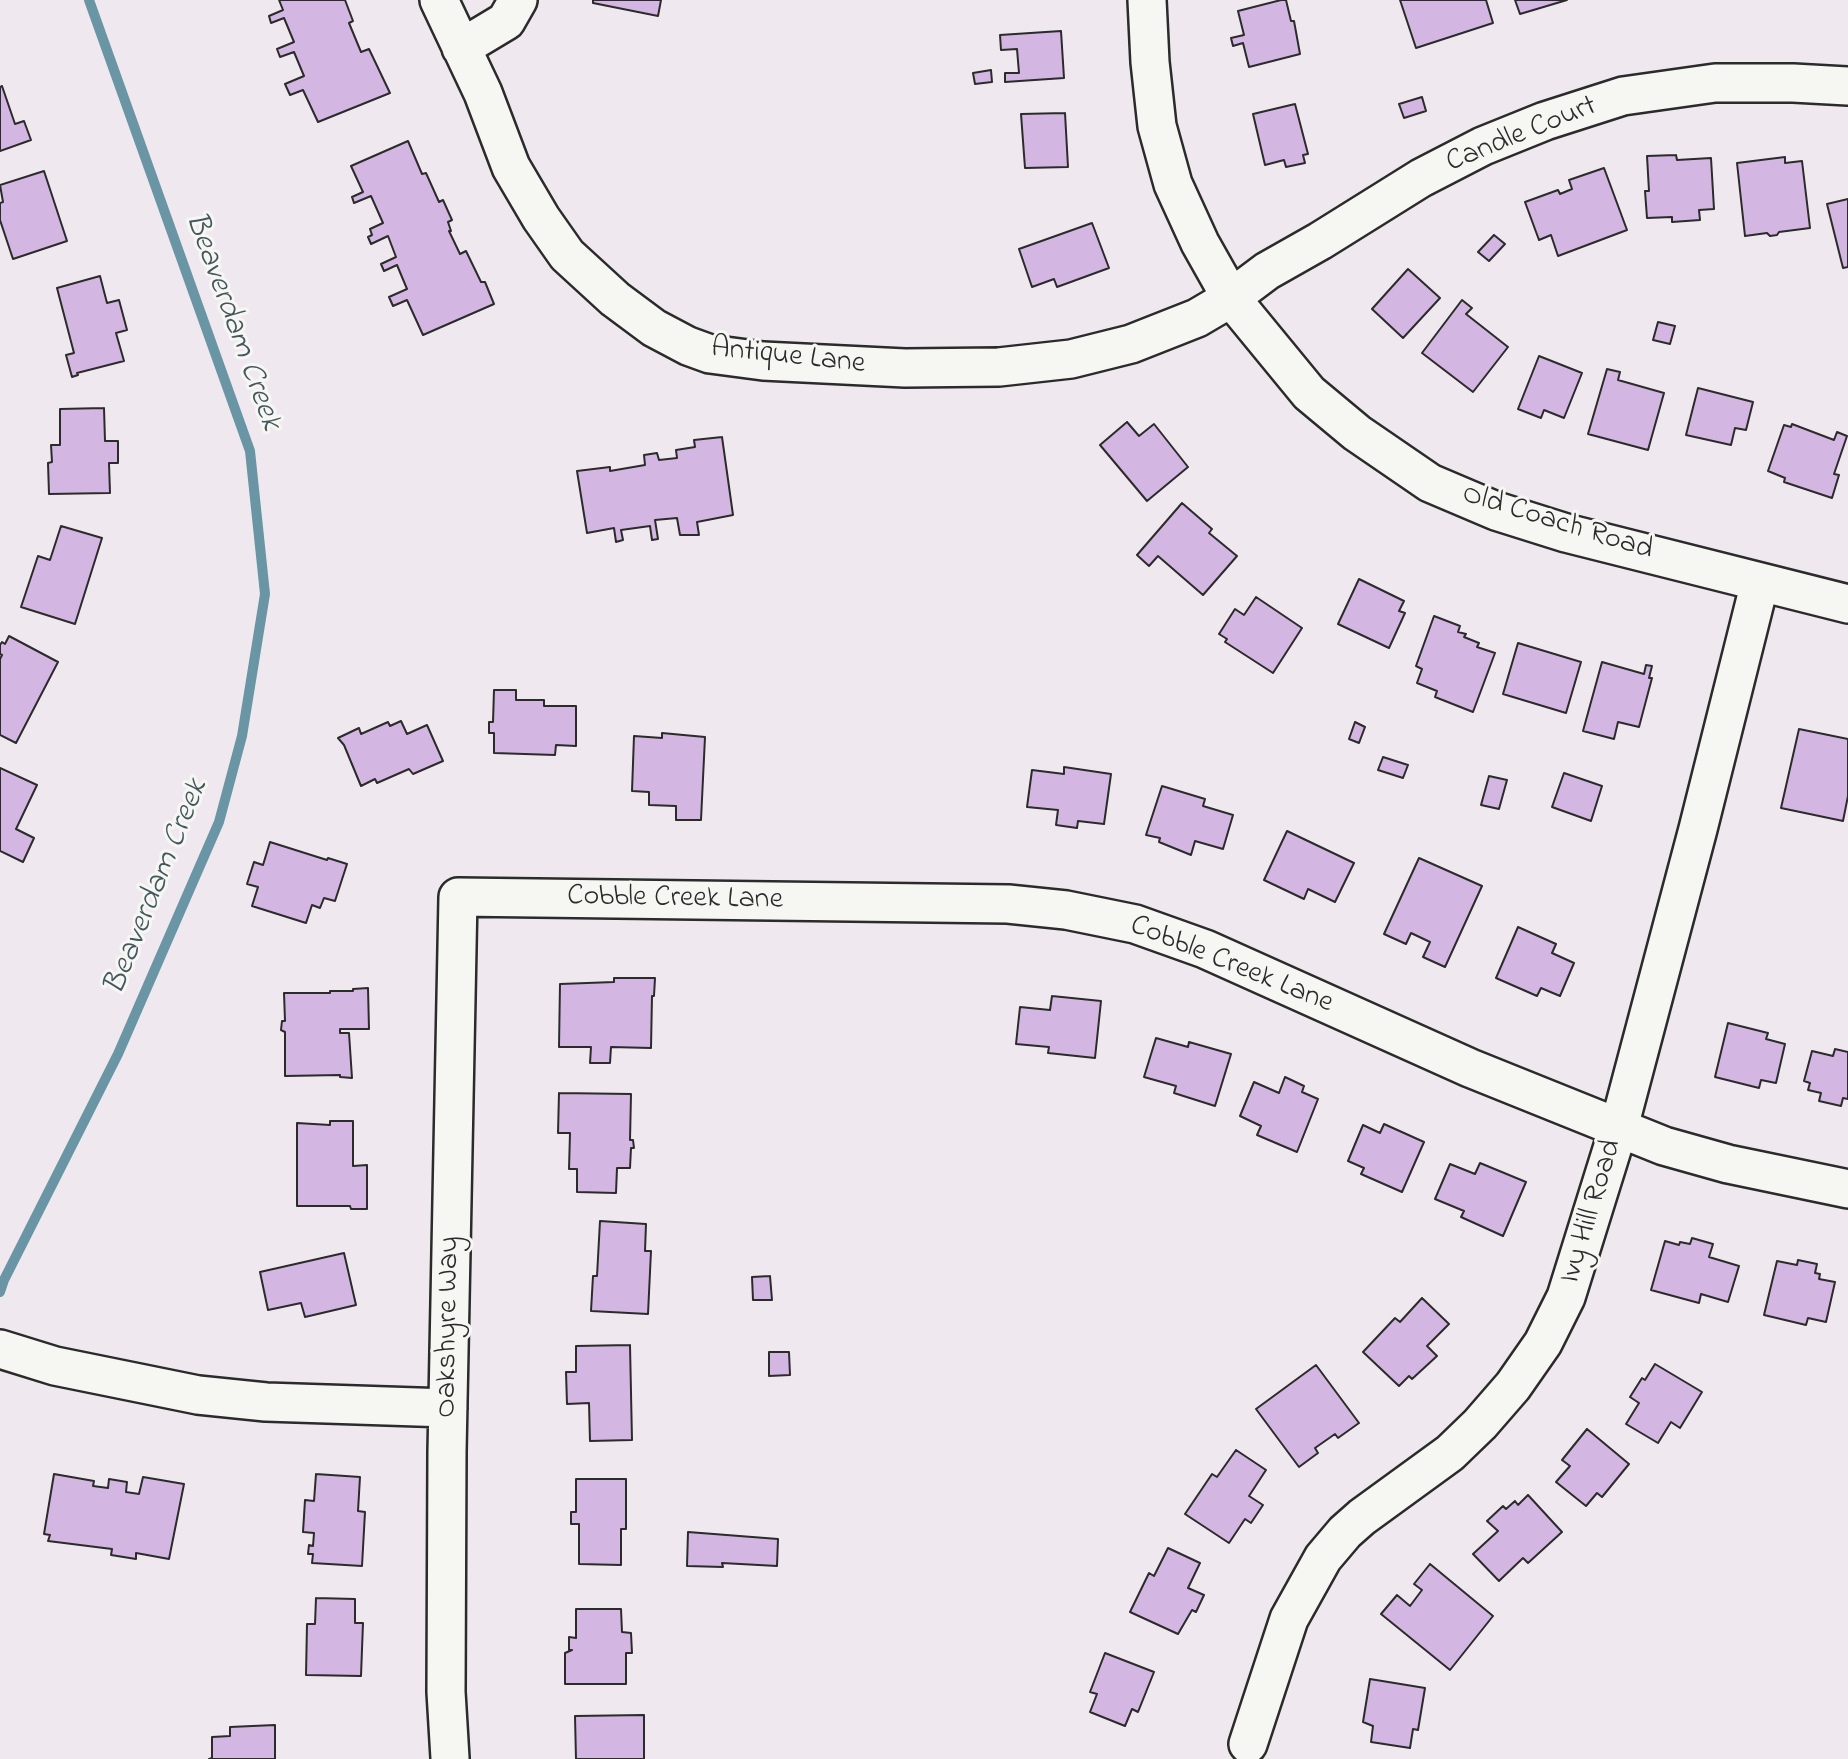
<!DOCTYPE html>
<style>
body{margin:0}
canvas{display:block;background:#efe9ef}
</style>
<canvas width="1848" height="1759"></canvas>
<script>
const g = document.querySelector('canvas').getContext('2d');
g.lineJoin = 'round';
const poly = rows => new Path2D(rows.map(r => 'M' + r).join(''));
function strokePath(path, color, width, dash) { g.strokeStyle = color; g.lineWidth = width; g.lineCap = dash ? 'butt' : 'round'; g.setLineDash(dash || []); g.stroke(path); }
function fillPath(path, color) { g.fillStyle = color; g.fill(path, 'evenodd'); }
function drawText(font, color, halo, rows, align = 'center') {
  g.font = font + ' "Indie Flower",sans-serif'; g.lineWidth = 6; g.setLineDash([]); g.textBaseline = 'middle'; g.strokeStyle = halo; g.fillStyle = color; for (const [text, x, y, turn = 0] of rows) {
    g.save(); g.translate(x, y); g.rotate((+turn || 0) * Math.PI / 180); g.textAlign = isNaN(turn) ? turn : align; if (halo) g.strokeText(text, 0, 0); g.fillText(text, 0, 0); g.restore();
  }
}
const stream = poly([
 [0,1292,4,1280,118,1054,219,822,242,736,265,594,250,451,89,0]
]);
const building = poly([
 [279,0,345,0,353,21,349,23,361,52,369,49,390,93,318,122,303,90,290,95,285,84,304,76,294,52,280,57,277,49,294,42,284,18,271,23,269,16,283,10,279,0],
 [593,0,661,0,658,16,593,3,593,0],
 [1281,0,1286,0,1291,21,1294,21,1300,54,1249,67,1243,43,1233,46,1231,38,1244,35,1238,11,1281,0],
 [1400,0,1486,0,1493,23,1416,48,1400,0],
 [1515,0,1567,0,1520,14,1515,0],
 [1061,31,1064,78,1005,82,1005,73,1019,73,1017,49,1001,50,1000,35,1061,31],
 [991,70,992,82,975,84,973,73,991,70],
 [2,86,15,124,24,121,31,140,0,151,0,87,2,86],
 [1422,97,1426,111,1404,118,1399,104,1422,97],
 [1295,104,1308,154,1303,155,1305,163,1286,167,1284,160,1265,165,1253,114,1295,104],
 [1065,113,1068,167,1025,168,1021,114,1065,113],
 [408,141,422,174,426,173,439,202,443,200,452,220,448,222,451,231,449,231,460,254,466,251,481,282,485,282,494,304,423,335,407,300,393,306,389,297,407,289,397,265,384,271,381,264,396,257,388,236,371,244,368,237,372,235,370,229,383,223,371,196,354,203,352,197,363,192,351,166,408,141],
 [1676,155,1677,160,1711,158,1714,209,1699,210,1700,220,1672,222,1672,217,1647,218,1645,191,1649,191,1647,156,1676,155],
 [1785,157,1785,163,1802,161,1810,228,1779,232,1777,235,1770,236,1767,233,1745,236,1737,163,1785,157],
 [1604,168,1627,230,1558,256,1551,235,1539,240,1525,202,1558,190,1560,194,1572,189,1569,180,1604,168],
 [44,171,67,241,13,259,0,220,0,203,3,202,0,185,44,171],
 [1848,199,1848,267,1843,268,1827,204,1848,199],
 [1092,223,1109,268,1057,287,1054,279,1032,287,1019,249,1092,223],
 [1494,235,1505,244,1489,261,1478,252,1494,235],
 [1408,269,1440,298,1403,338,1372,309,1408,269],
 [100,276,107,303,119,300,127,330,116,333,124,361,77,373,78,375,72,377,66,355,74,353,57,288,100,276],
 [1462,300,1472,308,1466,314,1508,347,1473,392,1422,353,1462,300],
 [1658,322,1675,326,1670,344,1653,340,1658,322],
 [1539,356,1582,373,1564,418,1544,410,1541,418,1518,409,1539,356],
 [1607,369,1620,372,1618,380,1664,393,1648,450,1588,434,1607,369],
 [1698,388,1753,402,1746,430,1735,428,1731,445,1686,435,1698,388],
 [104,408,105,441,118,441,118,463,109,463,110,493,49,494,48,463,52,462,51,445,60,445,60,409,104,408],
 [1127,422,1139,436,1154,424,1188,467,1147,501,1100,445,1127,422],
 [1792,424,1834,440,1837,432,1847,436,1834,474,1839,475,1832,498,1784,482,1785,478,1768,471,1784,425,1791,427,1792,424],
 [722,437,733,515,697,522,699,535,680,535,677,518,655,520,658,539,652,540,650,526,621,530,623,540,616,542,614,528,587,533,577,471,610,467,610,471,645,465,644,455,657,453,659,460,677,458,676,450,695,447,694,440,722,437],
 [1182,503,1212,529,1209,533,1237,556,1203,595,1158,556,1149,566,1137,555,1182,503],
 [61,526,102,538,75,624,21,607,38,556,50,560,61,526],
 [1359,579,1404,601,1399,611,1405,613,1389,648,1338,624,1359,579],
 [1256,597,1302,628,1273,673,1225,642,1227,639,1219,634,1235,609,1244,615,1256,597],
 [1434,616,1460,626,1458,632,1466,634,1464,637,1479,643,1477,647,1495,653,1473,712,1435,697,1437,691,1417,683,1422,669,1416,666,1434,616],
 [9,636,58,662,16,743,0,735,0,659,2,655,0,654,0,645,2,642,5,644,9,636],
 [1518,643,1581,662,1566,713,1503,694,1518,643],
 [1602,662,1644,674,1646,665,1652,666,1649,678,1652,678,1639,727,1618,722,1614,739,1583,731,1602,662],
 [494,690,516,690,516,700,544,700,544,706,576,706,576,746,556,745,555,755,494,753,494,733,489,733,489,722,493,722,494,690],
 [401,721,407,734,427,725,443,761,413,774,409,769,377,783,375,779,361,786,344,745,338,738,359,728,361,734,388,722,390,726,401,721],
 [1355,722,1365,727,1359,743,1349,739,1355,722],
 [1799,729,1848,739,1848,796,1843,821,1781,808,1799,729],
 [662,733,705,737,701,820,676,820,676,806,649,805,649,792,632,791,634,736,662,738,662,733],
 [1383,757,1408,765,1403,778,1378,770,1383,757],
 [1064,767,1111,774,1104,824,1078,821,1077,828,1056,825,1058,810,1027,807,1032,770,1064,774,1064,767],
 [0,768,37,785,16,829,34,838,23,862,0,851,0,768],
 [1564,773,1602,786,1591,821,1552,807,1564,773],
 [1489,776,1507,780,1499,809,1481,805,1489,776],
 [1162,786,1205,799,1203,806,1233,815,1223,849,1195,841,1191,855,1159,842,1160,838,1146,835,1162,786],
 [1287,831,1354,863,1335,902,1308,889,1304,899,1264,880,1287,831],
 [270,842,327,860,328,858,347,864,335,901,324,898,320,908,312,905,306,923,252,906,258,887,247,884,254,862,263,865,270,842],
 [1419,858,1482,886,1445,967,1423,957,1430,942,1411,933,1406,944,1384,934,1419,858],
 [1518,927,1556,944,1552,953,1574,963,1560,996,1541,988,1537,996,1496,978,1518,927],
 [614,978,655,978,654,996,652,996,651,1048,611,1047,610,1063,590,1063,591,1047,559,1047,560,984,614,982,614,978],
 [368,988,369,1029,340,1029,340,1033,349,1033,352,1078,340,1077,340,1075,285,1076,285,1032,281,1030,282,1021,285,1021,284,993,330,993,330,991,353,991,353,989,368,988],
 [1052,996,1101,1001,1095,1058,1048,1053,1049,1047,1016,1044,1020,1007,1050,1010,1052,996],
 [1728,1023,1768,1033,1766,1039,1785,1044,1776,1083,1761,1080,1759,1088,1715,1077,1728,1023],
 [1156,1038,1188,1047,1189,1042,1231,1054,1215,1106,1174,1093,1176,1086,1144,1077,1156,1038],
 [1835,1049,1848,1052,1848,1099,1843,1098,1841,1106,1819,1101,1821,1093,1808,1090,1810,1083,1804,1081,1812,1051,1833,1056,1835,1049],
 [1285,1077,1304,1086,1302,1092,1318,1099,1297,1152,1257,1135,1261,1126,1240,1116,1254,1082,1279,1093,1285,1077],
 [559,1093,631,1094,630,1140,633,1140,634,1148,631,1148,630,1168,617,1168,616,1193,577,1192,577,1169,569,1169,570,1133,558,1133,559,1093],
 [330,1121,353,1121,353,1166,367,1165,367,1209,351,1209,350,1206,297,1206,297,1123,330,1125,330,1121],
 [1384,1124,1424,1142,1402,1192,1361,1174,1364,1168,1348,1161,1363,1125,1380,1133,1384,1124],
 [1480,1163,1526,1182,1503,1236,1461,1217,1464,1211,1435,1199,1450,1164,1475,1174,1480,1163],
 [600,1221,646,1224,645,1251,651,1251,648,1314,591,1311,593,1276,597,1276,600,1221],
 [1692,1238,1713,1244,1709,1257,1739,1266,1728,1302,1701,1294,1699,1303,1651,1290,1665,1241,1679,1245,1680,1242,1690,1244,1692,1238],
 [344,1253,356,1305,305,1317,301,1303,268,1310,260,1272,344,1253],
 [1798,1260,1817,1264,1815,1273,1820,1274,1819,1279,1835,1282,1826,1322,1808,1318,1806,1325,1764,1315,1777,1261,1797,1265,1798,1260],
 [770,1276,772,1300,753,1300,752,1277,770,1276],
 [1422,1298,1449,1324,1427,1346,1437,1356,1412,1379,1409,1376,1399,1386,1363,1352,1395,1318,1400,1322,1422,1298],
 [630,1345,632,1440,590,1441,589,1403,567,1404,566,1372,576,1372,576,1346,630,1345],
 [769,1352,789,1352,790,1375,769,1376,769,1352],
 [1655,1364,1702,1392,1680,1428,1671,1422,1658,1443,1626,1424,1639,1403,1630,1397,1642,1378,1645,1380,1655,1364],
 [1316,1365,1359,1423,1338,1438,1335,1434,1315,1448,1318,1453,1299,1467,1256,1409,1316,1365],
 [1587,1429,1629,1464,1602,1497,1597,1493,1586,1506,1556,1482,1570,1466,1562,1460,1587,1429],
 [1236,1450,1266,1470,1249,1496,1263,1505,1251,1523,1245,1519,1229,1543,1185,1514,1212,1474,1217,1477,1236,1450],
 [54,1474,94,1481,93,1486,108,1488,109,1479,127,1482,126,1492,139,1494,143,1477,184,1484,169,1559,136,1553,136,1559,111,1555,112,1549,48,1541,50,1535,44,1534,54,1474],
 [316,1474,360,1477,358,1511,365,1512,362,1566,312,1563,313,1554,308,1554,309,1545,313,1546,314,1533,303,1532,305,1500,314,1501,316,1474],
 [576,1479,626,1479,626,1529,621,1529,621,1565,579,1564,579,1524,571,1524,571,1512,576,1512,576,1479],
 [1528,1495,1562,1532,1528,1563,1523,1558,1499,1581,1473,1554,1498,1531,1487,1521,1503,1506,1506,1509,1515,1501,1518,1505,1528,1495],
 [688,1532,778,1539,777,1566,722,1563,723,1567,687,1566,688,1532],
 [1168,1548,1200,1563,1188,1588,1204,1595,1196,1612,1192,1610,1178,1634,1130,1612,1149,1573,1154,1576,1168,1548],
 [1430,1564,1493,1616,1450,1670,1381,1614,1397,1595,1410,1606,1422,1590,1414,1584,1430,1564],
 [316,1598,355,1599,355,1623,363,1623,361,1676,306,1675,307,1624,315,1624,316,1598],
 [576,1609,621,1609,622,1632,631,1633,632,1653,626,1653,626,1684,565,1684,565,1653,572,1650,569,1650,569,1637,576,1638,576,1609],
 [1105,1653,1154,1672,1138,1712,1132,1709,1125,1726,1090,1712,1097,1694,1090,1692,1105,1653],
 [1370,1679,1425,1688,1418,1730,1413,1729,1410,1748,1371,1742,1373,1726,1363,1722,1370,1679],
 [644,1715,644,1759,576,1759,575,1716,644,1715],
 [275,1725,275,1759,209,1759,212,1758,212,1737,230,1736,230,1727,275,1725]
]);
const minor = poly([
 [439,0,483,93,511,167,541,218,567,255,615,299,654,328,688,346,710,354,763,361,905,368,999,367,1071,359,1131,344,1197,318,1231,298,1267,271,1320,241,1421,178,1483,146,1545,121,1623,96,1715,83,1793,83,1848,86],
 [1147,0,1150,62,1157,126,1173,184,1200,243,1231,298,1309,393,1357,433,1430,483,1496,511,1566,533,1848,604],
 [461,48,506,21,518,0],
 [0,1349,55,1366,198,1395,266,1402,448,1408],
 [1248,1744,1289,1619,1323,1558,1345,1532,1362,1517,1450,1453,1480,1424,1513,1386,1543,1343,1566,1297,1619,1127,1698,829,1760,582],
 [450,1758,446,1692,447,1452,458,897,1008,904,1066,910,1135,924,1205,949,1470,1068,1664,1146,1728,1164,1848,1189]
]);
const streetNames = [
 ["Candle Court",1522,136,-22],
 ["Antique Lane",788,358,6],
 ["Old Coach Road",1557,524,17],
 ["Cobble Creek Lane",675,900,1],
 ["Cobble Creek Lane",1231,966,22],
 ["Ivy Hill Road",1593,1212,-73],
 ["Oakshyre Way",450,1327,-89]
];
const waterNames = [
 ["Beaverdam Creek",231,322,70],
 ["Beaverdam Creek",158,888,-68]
];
strokePath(stream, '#6995a4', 10);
fillPath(building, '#d4b6e2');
strokePath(building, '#2b2b2b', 2);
strokePath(minor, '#2b2b2b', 42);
strokePath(minor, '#f6f6f2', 37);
drawText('30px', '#2b2b2b', '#f6f6f2', streetNames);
drawText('italic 32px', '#45575e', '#f6f6f2', waterNames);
</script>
